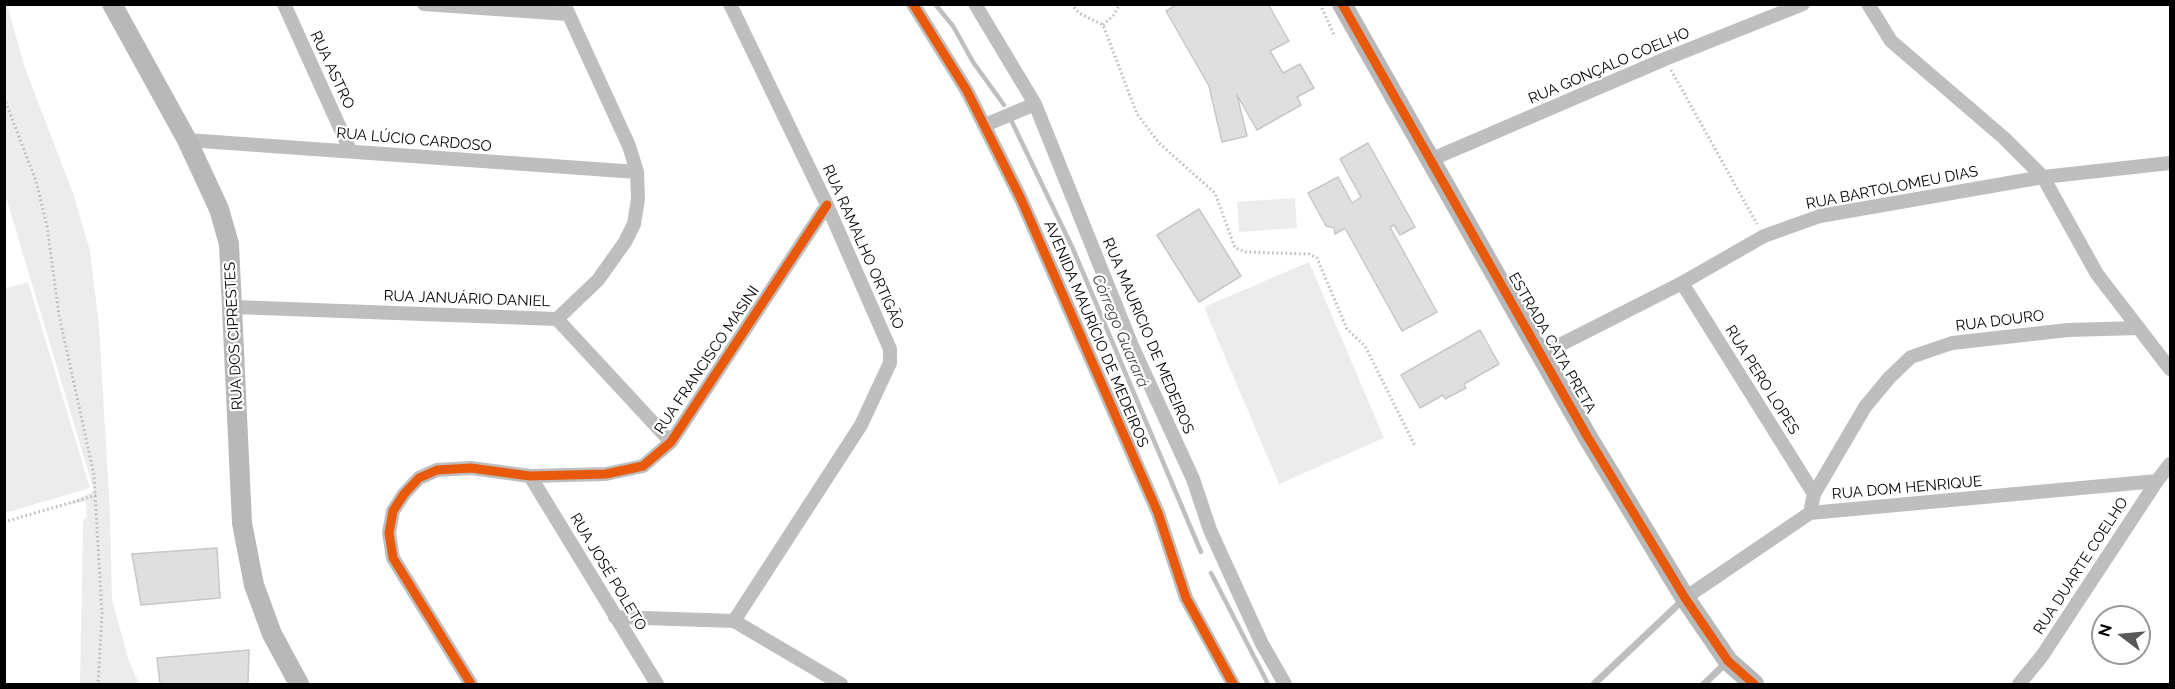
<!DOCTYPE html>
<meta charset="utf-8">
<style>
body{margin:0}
#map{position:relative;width:2175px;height:689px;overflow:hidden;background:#fff;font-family:Raleway,sans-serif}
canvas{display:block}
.frame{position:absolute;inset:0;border:6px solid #000;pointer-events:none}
.north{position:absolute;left:2091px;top:605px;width:60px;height:60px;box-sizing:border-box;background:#fff;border:2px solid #999;border-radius:50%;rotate:286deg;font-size:16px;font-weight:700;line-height:24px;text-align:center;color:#000}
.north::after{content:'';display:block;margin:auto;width:21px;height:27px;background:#595959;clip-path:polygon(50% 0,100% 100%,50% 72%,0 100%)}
</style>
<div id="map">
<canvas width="2175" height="689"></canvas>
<div class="frame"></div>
<div class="north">N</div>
</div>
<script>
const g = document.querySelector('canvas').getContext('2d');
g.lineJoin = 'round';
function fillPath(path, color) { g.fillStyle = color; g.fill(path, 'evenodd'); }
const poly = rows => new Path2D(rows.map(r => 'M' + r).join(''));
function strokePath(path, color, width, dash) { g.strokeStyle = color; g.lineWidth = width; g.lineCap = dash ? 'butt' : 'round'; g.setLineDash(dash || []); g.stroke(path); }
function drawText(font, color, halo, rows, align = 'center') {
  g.font = font + ' Raleway,sans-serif'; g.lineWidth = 4.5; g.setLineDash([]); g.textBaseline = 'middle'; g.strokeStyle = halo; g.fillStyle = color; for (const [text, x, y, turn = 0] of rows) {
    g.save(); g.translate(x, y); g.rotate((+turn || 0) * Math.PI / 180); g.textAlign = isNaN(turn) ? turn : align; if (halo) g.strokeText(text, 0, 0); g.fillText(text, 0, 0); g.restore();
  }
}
const green = poly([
 [7,5,25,68,74,196,90,251,99,326,110,513,112,600,129,661,139,684,80,684,83,520,87,517,86,501,64,506,94,491,5,194,4,5],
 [1295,198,1297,228,1239,232,1237,202],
 [1309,262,1384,438,1279,484,1204,307],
 [28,282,90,488,5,513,5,289]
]);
const stream = poly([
 [935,4,953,26,973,62,1004,105],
 [1012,122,1073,249,1201,552],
 [1211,573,1268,684]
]);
const building = poly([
 [1178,4,1268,4,1289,41,1270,51,1283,73,1300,64,1314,88,1297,97,1301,105,1257,130,1237,95,1247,136,1222,142,1209,86,1166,11,1178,4],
 [1368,143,1415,227,1400,235,1394,225,1390,227,1437,312,1402,331,1345,228,1335,234,1334,228,1326,226,1308,193,1338,177,1352,203,1361,197,1340,159,1368,143],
 [1199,209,1241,276,1199,302,1157,235,1199,209],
 [1480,330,1499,364,1464,384,1466,388,1445,399,1443,395,1420,408,1401,375,1480,330],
 [217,548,220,598,141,605,132,554,217,548],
 [249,650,248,684,160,684,157,658,249,650]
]);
const path = poly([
 [1071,4,1079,13,1103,25,1137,114,1159,143,1215,193,1235,248,1246,252,1309,254,1317,258,1347,329,1365,346,1415,446],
 [1320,4,1335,37],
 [1103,25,1113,16,1120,4],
 [1671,70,1757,224],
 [4,98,36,181,47,226,59,315,94,475,102,614,98,684],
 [4,522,97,495]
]);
const lane = poly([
 [1594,684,1683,600],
 [1704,684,1726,663]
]);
const street = poly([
 [284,4,350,150],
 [424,4,567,14],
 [730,4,827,205,890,349,890,363,861,425,734,621],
 [913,4,967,91,1021,199,1158,513,1186,598,1233,684],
 [975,4,1035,104,1133,348,1193,479,1210,530,1262,644,1285,684],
 [1868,4,1891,41,2004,138,2043,177,2097,274,2170,369],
 [985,125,1035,104],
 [187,140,637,172],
 [1430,160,1665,59,1803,4],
 [1682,283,1814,494],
 [234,307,557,319,598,280,625,242,634,224,638,199,637,172,629,146,564,4],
 [557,319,671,442],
 [1542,354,1682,283,1764,236,1820,216,2043,177,2170,163],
 [530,476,657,684],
 [1810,513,1814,494,1865,407,1889,378,1911,357,1952,343,2068,330,2139,328],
 [1685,598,1810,513,2157,481],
 [615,617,734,621,841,684],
 [471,684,393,558,389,533,393,511,404,494,419,478,437,470,471,468,530,476,606,474,643,466,671,442,827,205],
 [2019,684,2042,656,2157,481,2170,464]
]);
const secondary = poly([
 [112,4,187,140,219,209,229,244,242,523,254,585,272,634,299,684],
 [1342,4,1587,436,1685,598,1728,661,1754,684]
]);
const cycleway = poly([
 [913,4,967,91,1021,199,1158,513,1186,598,1233,684],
 [1342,4,1587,436,1685,598,1728,661,1754,684],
 [471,684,393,558,389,533,393,511,404,494,419,478,437,470,471,468,530,476,606,474,643,466,671,442,827,205]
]);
const streetNames = [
 ["RUA GONÇALO COELHO",1609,66,-23],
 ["RUA ASTRO",332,70,65],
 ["RUA LÚCIO CARDOSO",414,140,5],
 ["RUA BARTOLOMEU DIAS",1892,188,-11],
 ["RUA RAMALHO ORTIGÃO",863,247,66],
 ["RUA JANUÁRIO DANIEL",467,299,2],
 ["RUA DOURO",2000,321,-7],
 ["AVENIDA MAURÍCIO DE MEDEIROS",1096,334,67],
 ["RUA DOS CIPRESTES",234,336,-93],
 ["RUA MAURICIO DE MEDEIROS",1148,336,67],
 ["ESTRADA CATA PRETA",1552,343,60],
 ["RUA FRANCISCO MASINI",707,360,-56],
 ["RUA PERO LOPES",1762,380,58],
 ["RUA DOM HENRIQUE",1907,488,-5],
 ["RUA DUARTE COELHO",2081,566,-57],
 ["RUA JOSÉ POLETO",608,572,59]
];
const waterNames = [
 ["Córrego Guarará",1120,331,67]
];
fillPath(green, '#ececec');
strokePath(stream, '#bfbfbf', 4.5);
fillPath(building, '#dfdfdf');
strokePath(building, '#c7c7c7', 1.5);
strokePath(path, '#b9b9b9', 3, [1.5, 3]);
strokePath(lane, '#bebebe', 7);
strokePath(street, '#bebebe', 14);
strokePath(secondary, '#b8b8b8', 20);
strokePath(cycleway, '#e8590c', 9);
drawText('15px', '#000', '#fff', streetNames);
drawText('italic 16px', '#444', '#fff', waterNames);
</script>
